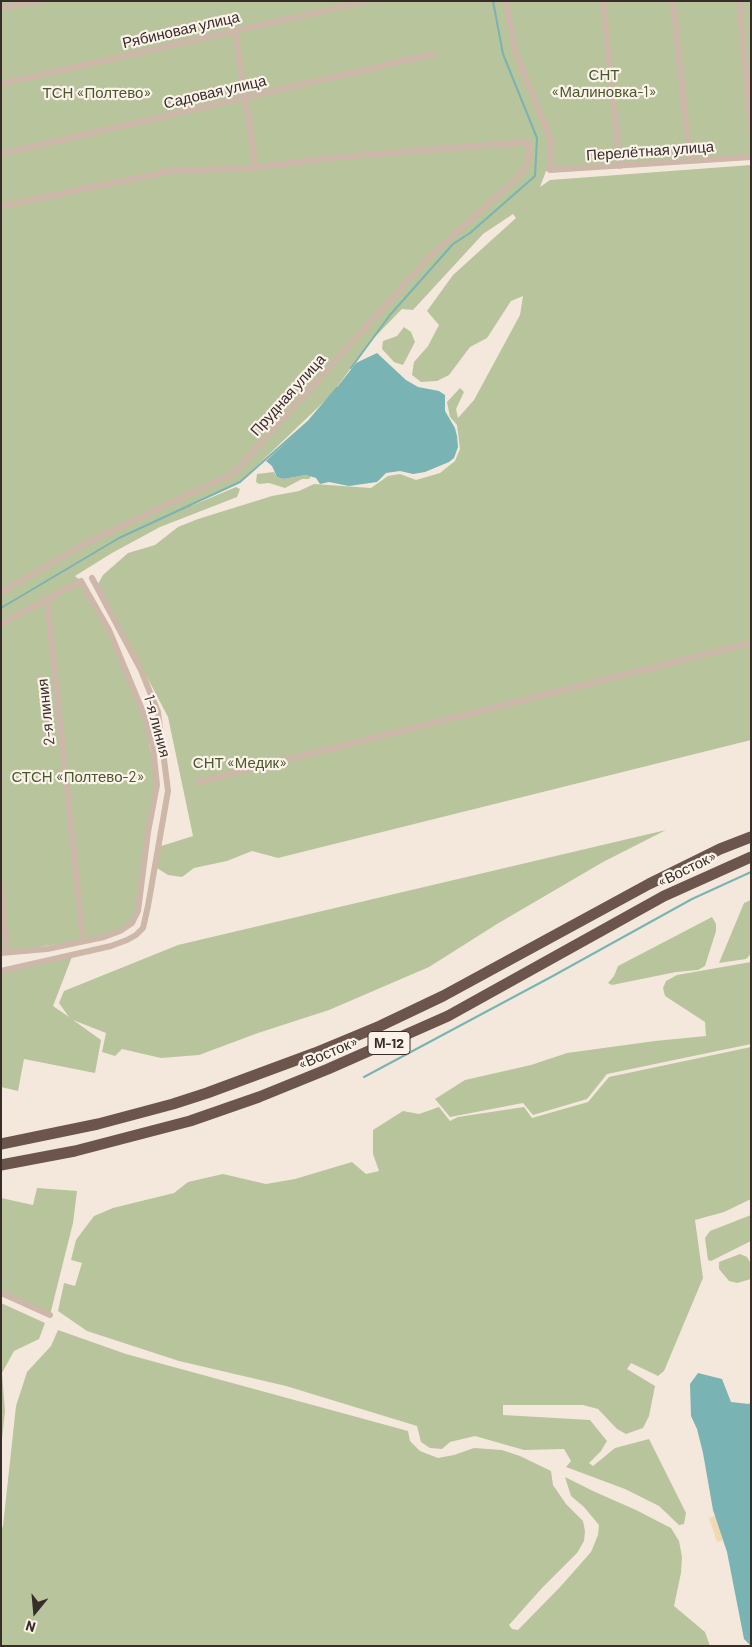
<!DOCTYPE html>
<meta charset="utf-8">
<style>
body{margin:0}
#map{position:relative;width:752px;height:1647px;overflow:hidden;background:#f4e8dd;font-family:Barlow,sans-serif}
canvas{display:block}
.frame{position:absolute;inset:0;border:2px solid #392d29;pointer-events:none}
.north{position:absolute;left:10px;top:1587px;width:50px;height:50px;-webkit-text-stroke:4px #fbf2ea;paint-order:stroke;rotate:197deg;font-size:14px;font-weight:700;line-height:20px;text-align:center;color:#392d29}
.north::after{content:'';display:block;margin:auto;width:18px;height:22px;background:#392d29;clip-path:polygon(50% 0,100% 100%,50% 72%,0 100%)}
</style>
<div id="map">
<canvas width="752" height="1647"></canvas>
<div class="frame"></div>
<div class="north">N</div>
</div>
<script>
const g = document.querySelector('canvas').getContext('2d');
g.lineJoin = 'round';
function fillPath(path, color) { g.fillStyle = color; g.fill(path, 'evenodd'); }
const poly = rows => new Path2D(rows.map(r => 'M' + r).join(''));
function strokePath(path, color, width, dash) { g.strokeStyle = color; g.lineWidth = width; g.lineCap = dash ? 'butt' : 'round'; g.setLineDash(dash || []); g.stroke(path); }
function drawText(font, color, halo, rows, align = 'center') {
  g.font = font + ' Barlow,sans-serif'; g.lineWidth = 4.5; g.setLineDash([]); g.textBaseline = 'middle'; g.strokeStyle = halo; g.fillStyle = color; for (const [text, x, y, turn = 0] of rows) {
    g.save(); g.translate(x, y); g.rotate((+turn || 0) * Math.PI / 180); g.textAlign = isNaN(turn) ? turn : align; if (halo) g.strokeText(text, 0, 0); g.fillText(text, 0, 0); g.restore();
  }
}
const green = poly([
 [1,1,751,1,751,157,546,171,540,187,550,180,751,165,751,740,278,858,252,851,227,861,194,868,182,877,168,875,157,868,155,848,193,836,168,717,98,584,103,575,128,553,155,545,178,527,198,519,272,496,299,491,314,484,371,488,388,476,400,474,416,480,440,473,455,461,460,449,457,425,450,417,447,402,460,388,464,392,456,409,458,418,474,400,520,315,523,296,511,301,487,338,470,347,449,375,437,381,421,382,412,375,414,362,428,346,439,325,427,311,453,275,516,218,513,214,483,234,413,310,402,309,369,343,332,394,240,482,189,506,191,506,236,487,240,489,237,497,160,527,112,553,75,576,81,581,109,630,143,712,157,785,138,911,132,923,120,931,83,940,1,953],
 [404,327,411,332,415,342,403,365,394,362,382,349,383,341,397,336],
 [274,472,277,477,283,479,306,475,311,476,309,479,302,479,285,488,269,483,259,484,256,482,257,474],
 [666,830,603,862,497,924,429,967,329,1010,258,1033,199,1055,161,1058,122,1049,115,1056,102,1052,106,1033,73,1020,101,1040,95,1073,24,1059,18,1091,1,1087,1,971,73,954,53,1006,69,1017,59,1003,64,991,178,945],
 [751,900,751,954,746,959,719,963,744,903],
 [712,917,716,924,716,931,705,966,698,970,676,972,612,985,608,983,614,976,618,966],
 [751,962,751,1044,607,1074,587,1099,533,1115,523,1103,450,1117,435,1099,465,1080,531,1065,567,1053,655,1041,706,1036,705,1022,665,996,663,988,666,981,677,975],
 [751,1047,751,1199,724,1212,695,1220,703,1278,664,1371,658,1376,631,1363,627,1369,655,1386,649,1416,643,1428,626,1434,617,1429,598,1409,583,1405,503,1405,503,1415,590,1420,607,1441,601,1451,589,1463,593,1466,615,1448,649,1439,686,1513,684,1524,679,1525,659,1506,625,1489,566,1467,571,1461,564,1449,524,1450,475,1436,450,1442,442,1449,430,1448,421,1442,417,1426,286,1386,179,1361,87,1331,58,1311,64,1283,75,1286,82,1263,71,1260,76,1240,94,1216,113,1208,174,1193,188,1182,223,1174,266,1184,295,1179,352,1162,366,1174,379,1171,373,1154,373,1130,403,1111,419,1114,439,1107,450,1121,458,1117,524,1107,532,1118,588,1102,609,1077],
 [37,1188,77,1191,73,1223,50,1315,1,1293,1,1198,33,1205],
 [751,1215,751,1241,711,1261,708,1260,705,1238,710,1231],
 [740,1254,747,1257,751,1264,751,1279,737,1283,729,1281,719,1269,719,1262],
 [1,1303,45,1323,39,1339,14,1351,2,1373,5,1411,1,1449],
 [58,1330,126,1354,408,1431,410,1441,420,1451,438,1458,454,1455,474,1448,502,1450,520,1456,551,1471,553,1485,566,1504,583,1521,585,1531,584,1541,577,1553,542,1588,509,1625,512,1629,518,1630,561,1586,591,1552,598,1535,599,1525,584,1507,571,1496,565,1477,593,1491,636,1510,671,1528,679,1541,682,1557,681,1573,674,1606,705,1632,710,1646,1,1646,1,1531,3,1526,16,1406,27,1372,51,1346]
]);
const sand = poly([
 [715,1516,723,1540,717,1542,709,1518]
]);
const water = poly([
 [377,353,406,380,418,387,439,391,445,395,445,411,455,428,457,436,458,447,454,458,449,462,425,472,413,474,400,471,386,473,377,482,349,486,329,482,320,484,316,478,306,475,283,479,277,477,272,466,266,461,309,421,335,390,356,363],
 [698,1373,722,1379,731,1402,749,1404,751,1402,751,1646,744,1639,727,1552,713,1510,703,1453,697,1429,691,1416,690,1384]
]);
const stream = poly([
 [351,368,390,315,453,244,470,233,535,176,537,138,503,54,493,1],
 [1,608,119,538,240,482,309,421,337,388],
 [364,1077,551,977,692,899,751,872]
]);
const minor = poly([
 [506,1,515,51,550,137,550,170,751,157],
 [603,1,620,166],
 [673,1,690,161],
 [739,1,751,132],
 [1,8,42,1],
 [235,31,256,168],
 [1,84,367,1],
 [1,154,434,54],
 [1,206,172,171,251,168,341,157,529,142,529,161,524,169,514,181,430,256,234,473,82,545,1,593],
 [47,599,83,940],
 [1,624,81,581,109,630,143,712,153,747,157,785,148,832,138,911,132,923,120,931,104,937,47,949,1,953],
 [198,782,751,643],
 [1,886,7,952],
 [1,971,111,946,127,940,136,935,143,928,148,906,168,791,158,712,141,670,92,578],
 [1,1293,50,1315]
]);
const trunk = poly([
 [1,1144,98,1124,173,1104,207,1093,315,1053,380,1026,443,996,649,884,720,849,751,837],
 [1,1165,75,1151,190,1121,259,1097,328,1069,448,1016,664,896,751,857]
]);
const shields = [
 [389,1043,42]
];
const shieldNames = [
 ["М-12",389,1043]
];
const streetNames = [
 ["Рябиновая улица",181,30,-13],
 ["Садовая улица",215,92,-13],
 ["Перелётная улица",650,151,-4],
 ["Прудная улица",288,395,-48],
 ["2-я линия",46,712,-96],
 ["1-я линия",157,726,75],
 ["«Восток»",687,869,-26],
 ["«Восток»",328,1053,-23]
];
const parkNames = [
 ["СНТ",604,75],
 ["«Малиновка-1»",604,92],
 ["ТСН «Полтево»",97,93],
 ["СНТ «Медик»",240,763],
 ["СТСН «Полтево-2»",78,777]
];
fillPath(green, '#b8c49c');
fillPath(sand, '#f1d9b2');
fillPath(water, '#7ab3b3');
strokePath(stream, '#7ab3b3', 2);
strokePath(minor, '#cdb7a8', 6);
strokePath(trunk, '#6c554c', 11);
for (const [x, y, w] of shields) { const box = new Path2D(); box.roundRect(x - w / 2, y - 11.5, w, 23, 4); g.fillStyle = '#fbf2ea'; g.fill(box); strokePath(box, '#392d29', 1); }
drawText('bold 14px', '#392d29', null, shieldNames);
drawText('15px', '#392d29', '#fbf2ea', streetNames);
drawText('15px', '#4a592b', '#fbf2ea', parkNames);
</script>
